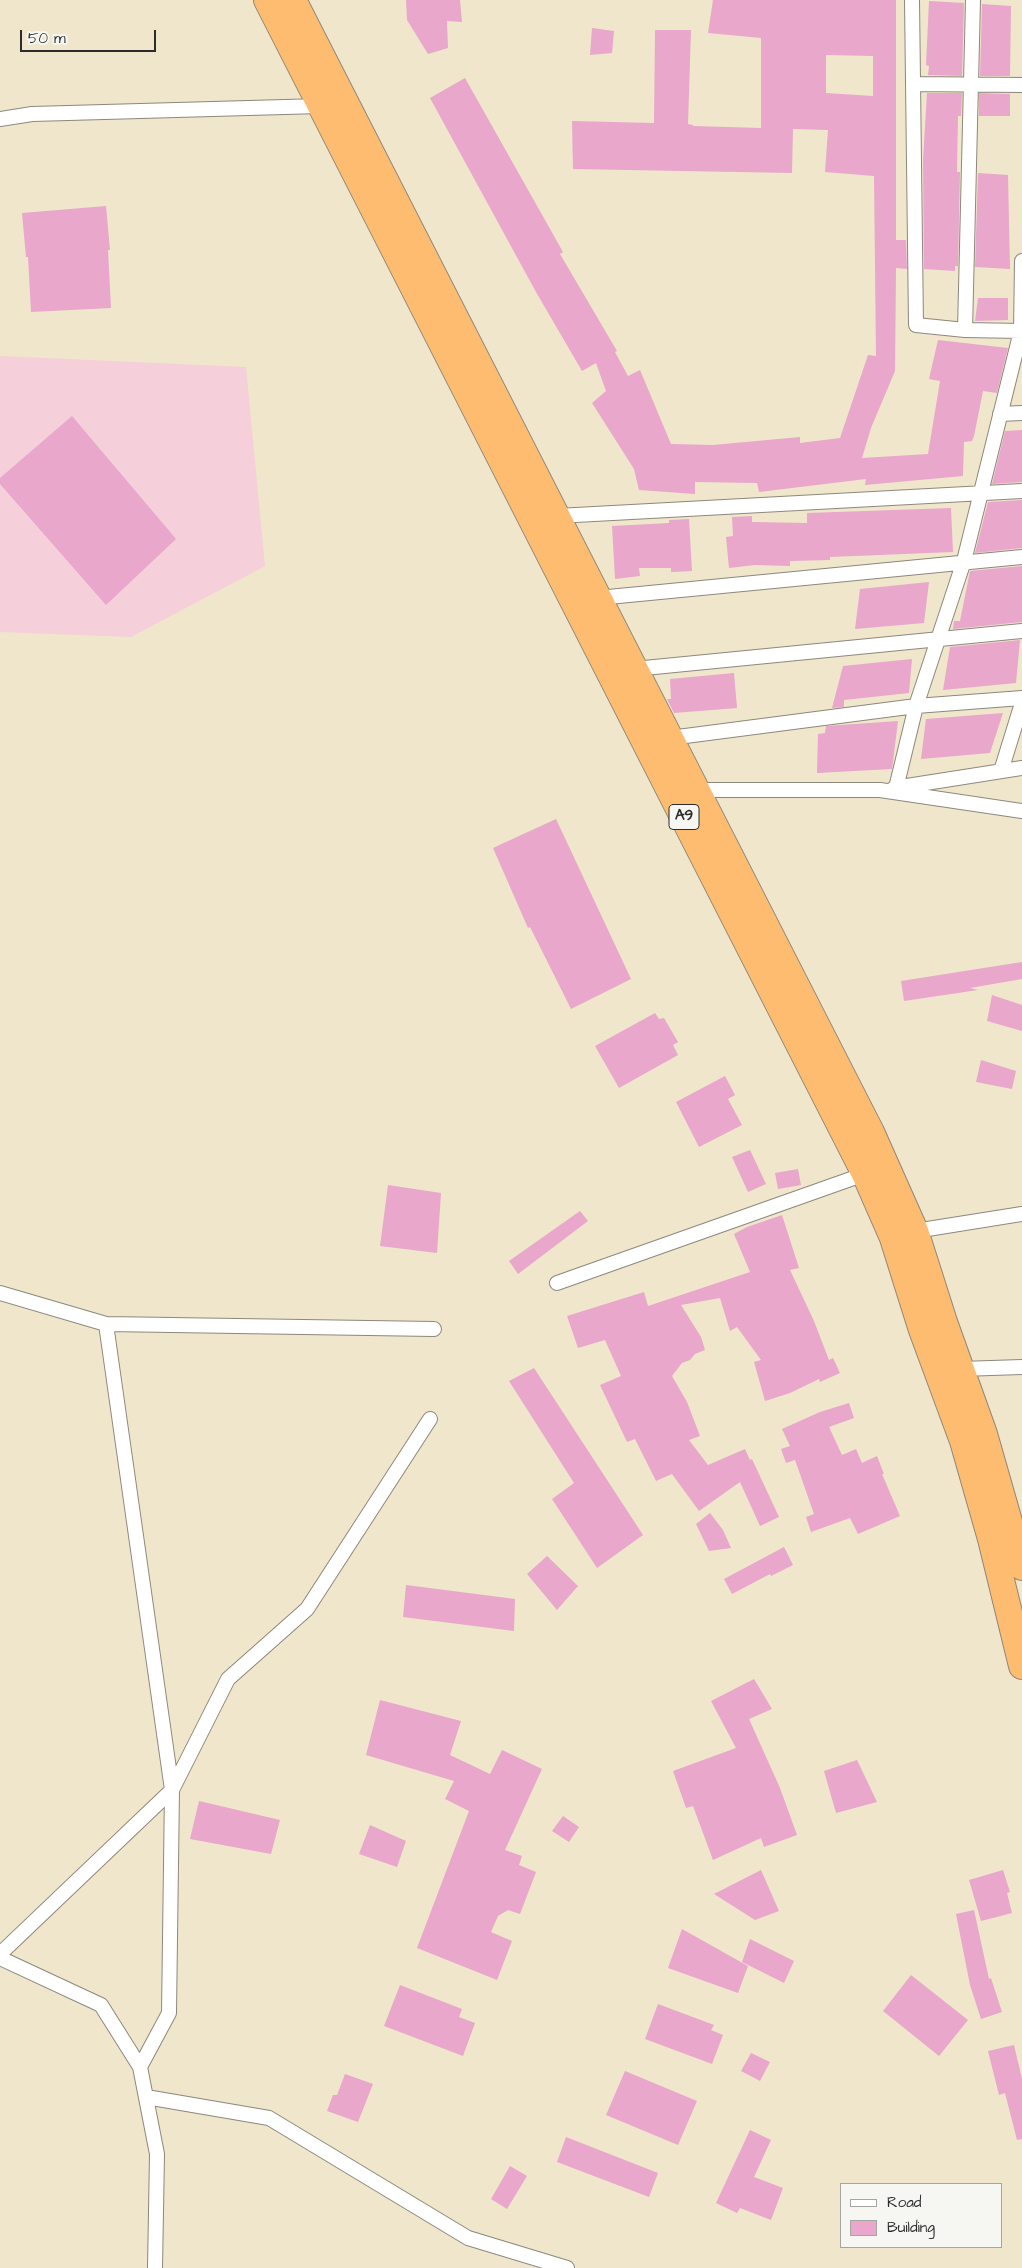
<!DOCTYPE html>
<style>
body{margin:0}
#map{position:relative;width:1022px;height:2268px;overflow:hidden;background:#efe6cc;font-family:"Architects Daughter",sans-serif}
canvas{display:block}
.legend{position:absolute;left:840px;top:2183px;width:162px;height:65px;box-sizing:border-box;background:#f6f6f2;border:1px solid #a5a5a2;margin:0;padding:6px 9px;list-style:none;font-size:15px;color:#2b2b2b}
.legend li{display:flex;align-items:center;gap:10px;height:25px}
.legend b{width:25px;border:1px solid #a5a5a2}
.scale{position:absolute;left:20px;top:30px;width:136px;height:22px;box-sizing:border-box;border:2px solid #2b2b2b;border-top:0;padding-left:6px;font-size:15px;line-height:18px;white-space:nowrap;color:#2b2b2b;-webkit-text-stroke:4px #f6f6f2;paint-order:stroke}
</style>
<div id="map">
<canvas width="1022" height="2268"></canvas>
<ul class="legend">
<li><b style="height:6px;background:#fff"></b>Road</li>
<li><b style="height:14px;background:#e8a7cb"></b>Building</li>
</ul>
<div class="scale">50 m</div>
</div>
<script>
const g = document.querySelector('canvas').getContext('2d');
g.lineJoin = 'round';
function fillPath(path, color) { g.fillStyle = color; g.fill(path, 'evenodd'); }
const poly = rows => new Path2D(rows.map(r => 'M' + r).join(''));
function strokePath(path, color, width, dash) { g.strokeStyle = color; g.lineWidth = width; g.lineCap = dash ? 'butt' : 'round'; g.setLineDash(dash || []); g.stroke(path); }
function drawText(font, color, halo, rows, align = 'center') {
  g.font = font + ' "Architects Daughter",sans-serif'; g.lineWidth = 4; g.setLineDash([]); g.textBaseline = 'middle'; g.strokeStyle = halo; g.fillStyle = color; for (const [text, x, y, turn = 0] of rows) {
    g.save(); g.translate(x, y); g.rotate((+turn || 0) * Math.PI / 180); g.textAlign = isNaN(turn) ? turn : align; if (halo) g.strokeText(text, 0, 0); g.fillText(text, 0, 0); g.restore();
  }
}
const built = poly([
 [0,356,246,367,265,566,131,637,0,632]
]);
const building = poly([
 [406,0,460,0,462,22,447,21,448,48,428,54,407,20],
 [713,0,896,0,896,240,906,240,907,269,896,268,895,371,871,428,862,458,928,454,940,381,929,379,938,340,1008,348,997,393,983,391,974,436,972,441,964,442,963,476,865,485,866,479,759,492,757,483,695,482,695,494,639,490,634,469,592,403,606,391,596,363,582,371,536,292,430,98,465,78,563,252,560,254,617,351,615,352,628,376,640,370,671,444,713,445,800,437,800,443,840,438,868,355,876,356,874,176,825,172,828,130,793,129,792,173,573,169,572,121,654,123,655,30,691,30,688,124,693,125,693,126,761,128,761,38,708,33],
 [826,55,873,56,873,96,826,93],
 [929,1,964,3,962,76,928,75,929,66,926,65],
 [982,4,1011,6,1010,76,980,76],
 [592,28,614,31,612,53,590,55],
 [927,93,962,93,961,116,958,116,957,172,960,172,958,266,955,266,955,271,924,269,923,160],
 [979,93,1010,94,1010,116,979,116],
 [978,173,1008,175,1010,269,975,267],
 [106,206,110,250,108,250,111,308,31,312,28,257,26,257,22,213],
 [978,298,1008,298,1008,320,975,321],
 [72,416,176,539,106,605,0,484,0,478],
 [1022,430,1022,482,992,484,1005,431],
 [1022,500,1022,548,975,553,988,502],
 [951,508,953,552,830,557,830,560,790,561,790,566,755,565,729,568,726,537,733,536,732,517,752,516,752,522,807,523,807,513],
 [689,519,692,571,671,572,671,568,639,568,640,576,615,579,612,526,669,523,669,520],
 [1022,566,1022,622,953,629,954,621,960,621,970,571],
 [929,582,924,623,855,629,860,589],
 [1020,640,1016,683,943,690,950,647],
 [912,659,909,693,844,700,844,707,832,708,843,666],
 [734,673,737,708,674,713,667,699,671,699,670,679],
 [1003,713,990,753,921,759,926,719],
 [898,721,892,769,817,773,818,734,825,733,826,726],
 [556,819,631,979,571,1009,530,927,528,928,493,848],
 [1022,962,1022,979,970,988,978,990,904,1001,901,981],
 [992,995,1022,1005,1022,1031,987,1021],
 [655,1013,659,1019,664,1018,678,1042,673,1045,678,1055,619,1088,595,1046],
 [981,1060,1016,1071,1012,1089,976,1082],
 [725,1076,735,1095,728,1099,742,1125,699,1147,676,1102],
 [750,1150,766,1184,748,1192,732,1157],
 [798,1169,801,1185,778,1189,775,1173],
 [388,1185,441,1193,437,1253,380,1246],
 [580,1211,588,1221,518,1274,509,1261],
 [782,1215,799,1268,790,1270,814,1321,829,1360,833,1358,840,1373,820,1382,819,1379,790,1393,765,1401,754,1362,761,1360,737,1327,730,1331,720,1298,681,1305,701,1337,705,1350,695,1354,690,1360,682,1363,672,1376,687,1402,700,1436,689,1440,708,1465,745,1449,750,1460,752,1459,779,1517,760,1526,740,1482,699,1511,672,1474,656,1481,635,1439,627,1442,600,1385,621,1376,605,1340,578,1348,567,1316,644,1292,648,1306,750,1272,734,1234,747,1227],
 [534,1368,643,1535,597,1568,552,1499,574,1483,509,1381],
 [849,1403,854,1418,829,1427,842,1455,856,1449,862,1463,877,1456,884,1474,882,1474,900,1516,858,1534,850,1518,811,1532,806,1517,814,1514,795,1460,786,1463,781,1449,790,1446,782,1429,820,1412],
 [710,1513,723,1530,731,1548,709,1551,696,1524],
 [784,1547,793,1565,771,1576,770,1574,732,1594,724,1579],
 [547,1556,578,1586,557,1610,527,1574],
 [406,1585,515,1599,514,1631,403,1617],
 [754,1679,772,1709,749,1719,780,1788,797,1835,764,1847,761,1838,713,1860,693,1806,686,1808,673,1771,736,1748,711,1701],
 [380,1700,461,1721,450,1755,490,1774,502,1750,542,1769,505,1850,522,1856,519,1865,536,1872,520,1914,508,1910,498,1916,491,1932,512,1941,497,1980,417,1948,469,1811,445,1799,454,1781,366,1755],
 [857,1760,877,1802,836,1813,824,1771],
 [199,1801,280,1820,271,1854,190,1839],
 [563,1816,579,1827,569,1842,552,1831],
 [370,1825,406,1841,397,1867,359,1854],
 [761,1870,779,1911,755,1920,714,1894],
 [1003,1870,1010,1892,1007,1893,1012,1913,981,1921,969,1880],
 [974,1910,989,1979,991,1978,1002,2012,981,2019,970,1985,956,1914],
 [682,1929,748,1966,738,1993,668,1968],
 [750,1939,794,1961,784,1983,742,1962],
 [911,1975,968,2020,939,2056,883,2011],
 [400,1985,462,2009,459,2017,475,2023,463,2056,384,2026],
 [658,2004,714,2025,711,2030,723,2035,712,2064,645,2039],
 [1014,2045,1022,2079,1022,2139,1017,2140,1005,2093,999,2095,988,2051],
 [751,2053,770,2062,760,2081,741,2071],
 [625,2071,697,2101,678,2145,606,2115],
 [345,2074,373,2084,358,2122,327,2111,333,2095,337,2095],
 [750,2130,771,2140,754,2177,783,2188,771,2220,740,2208,737,2213,716,2203],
 [566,2137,658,2173,649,2197,557,2162],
 [510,2166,527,2176,507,2209,491,2199]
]);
const street = poly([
 [912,0,916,325,965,330,1022,331],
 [913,84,1022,85],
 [0,119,32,114,321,106],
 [965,330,973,0],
 [1000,414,1022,413],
 [557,516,1022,491],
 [598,598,1022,557],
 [634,669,1022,631],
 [670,738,916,706,1022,698],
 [1001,771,1022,703],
 [894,788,1022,768],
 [896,788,916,706,964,561,1021,331,1022,261],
 [697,790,880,790,1022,811],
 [915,1231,1022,1214],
 [557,1283,865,1174],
 [0,1293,106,1324,434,1329],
 [106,1324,172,1790,169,2013,140,2067],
 [961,1369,1022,1367],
 [0,1954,172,1790,228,1679,307,1609,430,1419],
 [0,1958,101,2005,140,2067,157,2154,155,2268],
 [146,2097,269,2118,468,2238,567,2268]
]);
const highway = poly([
 [267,0,865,1174,893,1238,922,1330,963,1441,991,1539,1022,1666],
 [293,0,871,1132,915,1231,944,1322,984,1434,1022,1567]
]);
const shields = [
 [684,817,30]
];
const shieldNames = [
 ["A9",684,817]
];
fillPath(built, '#f5cfd9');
fillPath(building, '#e8a7cb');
strokePath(street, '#8d887c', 16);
strokePath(highway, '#8d887c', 28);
strokePath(street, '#fff', 14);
strokePath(highway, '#fdbc6f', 26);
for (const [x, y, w] of shields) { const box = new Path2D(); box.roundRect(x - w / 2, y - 12.5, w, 25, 4); g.fillStyle = '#f6f6f2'; g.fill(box); strokePath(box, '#2b2b2b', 1); }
drawText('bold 15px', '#2b2b2b', null, shieldNames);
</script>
